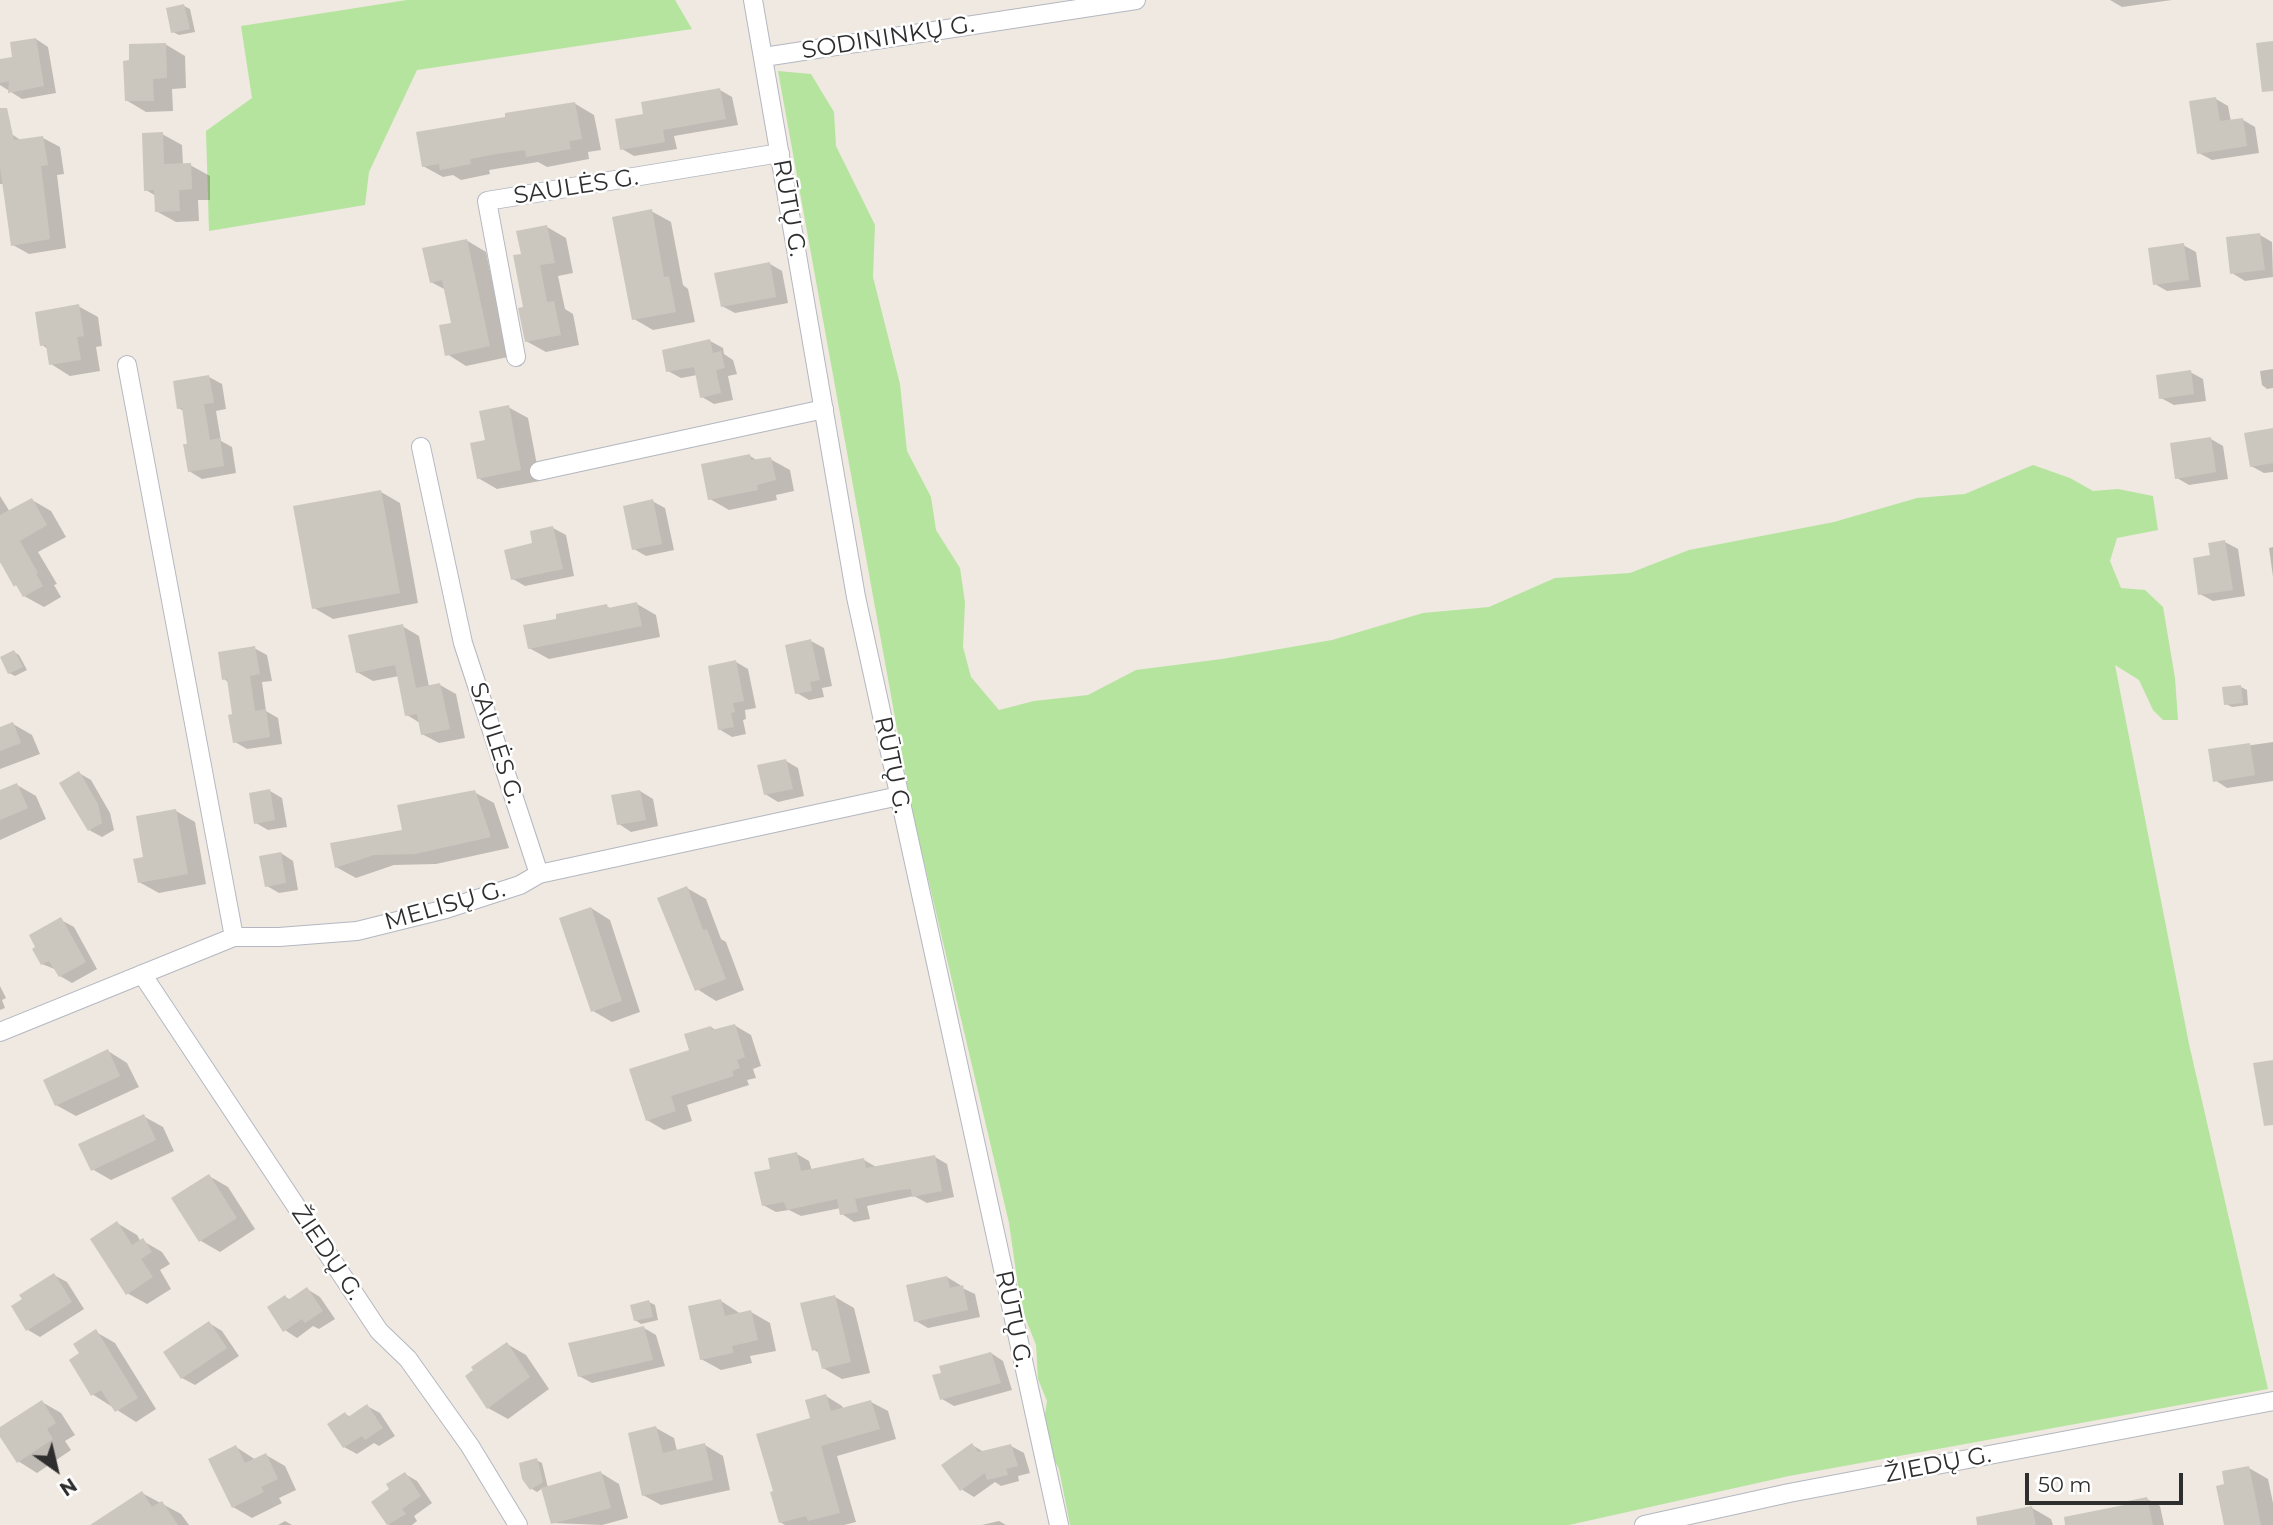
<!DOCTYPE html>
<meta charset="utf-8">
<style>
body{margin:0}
#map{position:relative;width:2273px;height:1525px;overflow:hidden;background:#efe9e1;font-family:Montserrat,sans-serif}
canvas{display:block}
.north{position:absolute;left:21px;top:1434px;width:70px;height:70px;-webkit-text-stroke:5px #fff;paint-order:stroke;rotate:146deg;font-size:19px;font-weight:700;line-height:28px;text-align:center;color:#2e2e2e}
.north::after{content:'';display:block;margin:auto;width:24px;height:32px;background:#2e2e2e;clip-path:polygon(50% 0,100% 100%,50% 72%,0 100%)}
.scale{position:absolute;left:2025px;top:1473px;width:158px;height:32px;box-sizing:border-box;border:4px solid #2e2e2e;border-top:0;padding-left:9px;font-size:21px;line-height:24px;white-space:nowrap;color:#2e2e2e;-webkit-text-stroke:5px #fff;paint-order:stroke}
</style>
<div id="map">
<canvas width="2273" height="1525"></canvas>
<div class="north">N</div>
<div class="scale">50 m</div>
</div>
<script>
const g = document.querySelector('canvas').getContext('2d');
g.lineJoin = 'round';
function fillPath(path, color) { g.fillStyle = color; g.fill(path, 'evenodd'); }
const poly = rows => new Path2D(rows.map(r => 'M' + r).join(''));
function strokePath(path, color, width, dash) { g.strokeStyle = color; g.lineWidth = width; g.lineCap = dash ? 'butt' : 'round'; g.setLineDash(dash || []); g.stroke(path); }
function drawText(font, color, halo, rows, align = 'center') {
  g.font = font + ' Montserrat,sans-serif'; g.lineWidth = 5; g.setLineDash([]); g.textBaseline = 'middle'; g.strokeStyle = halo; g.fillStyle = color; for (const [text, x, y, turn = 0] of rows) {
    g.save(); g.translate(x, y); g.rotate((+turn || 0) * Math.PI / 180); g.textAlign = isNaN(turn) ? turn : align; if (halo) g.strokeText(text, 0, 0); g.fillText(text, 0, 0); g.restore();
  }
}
const green = poly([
 [407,0,675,0,692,29,417,70,369,172,365,205,209,231,206,131,252,98,241,26],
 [778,71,811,74,834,112,836,146,875,225,873,277,900,384,907,451,931,497,936,530,960,568,965,602,963,647,971,677,999,710,1034,701,1088,695,1136,670,1222,659,1332,640,1423,613,1489,607,1555,578,1630,573,1689,550,1834,522,1917,498,1965,494,2033,465,2070,478,2093,491,2118,489,2153,496,2158,530,2117,538,2110,561,2121,588,2145,590,2163,607,2175,678,2178,720,2163,720,2153,710,2139,680,2115,665,2189,1044,2268,1389,1789,1476,1569,1525,1070,1525,1059,1469,1047,1446,1045,1414,1047,1401,1038,1379,1036,1345,1021,1307,1009,1223,911,806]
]);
const shadow = poly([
 [2110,0,2172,0,2122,7],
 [184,6,190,9,195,32,179,35,173,32],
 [36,39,48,47,56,93,22,99,0,85,0,61,14,58],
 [165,44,185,56,186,88,172,89,173,111,146,112,126,100],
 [720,90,732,97,738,125,674,136,677,149,634,156,622,149,645,115],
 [2216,99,2228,106,2231,122,2243,120,2255,127,2259,153,2212,160,2199,153],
 [574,103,594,115,601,150,588,152,589,159,547,167,538,162,489,170,490,174,461,180,453,175,443,177,423,166,507,118],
 [162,134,182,145,183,165,190,165,210,176,210,200,198,200,199,221,176,222,156,211,156,196,146,190],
 [13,135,22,141,43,138,60,147,64,174,57,175,66,248,29,254,13,245,4,184,0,184,0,138],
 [651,211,671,222,683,285,688,289,695,322,653,330,634,319],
 [547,227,566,238,573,273,558,276,565,309,573,314,579,345,546,352,526,341,523,255],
 [2260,235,2272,242,2273,277,2245,281,2232,273],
 [466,240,486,252,508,357,466,366,447,354,453,324,446,290,431,282],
 [2183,245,2196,252,2201,287,2167,291,2155,284],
 [770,264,782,271,788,303,735,313,722,306],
 [78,306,98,317,102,346,96,347,100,371,70,376,51,364,48,349,42,345],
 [710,341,723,348,724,354,733,360,737,374,728,376,733,400,714,404,702,397,697,375,681,378,668,371],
 [2273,369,2273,388,2267,389,2262,385,2260,371],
 [2190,372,2203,379,2206,401,2174,405,2161,398],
 [209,377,222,384,226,409,216,411,221,441,232,447,236,473,202,479,189,471,189,445,184,411,178,408],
 [508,407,528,418,540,481,497,489,478,478,487,441],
 [2273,430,2273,472,2264,473,2251,466],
 [2211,439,2223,446,2228,479,2189,485,2177,478],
 [750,456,758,461,770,459,790,470,794,491,776,495,777,500,729,510,710,499],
 [381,492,400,503,418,603,333,619,314,608],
 [0,496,10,512,32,500,51,511,66,537,38,552,57,584,54,585,61,597,44,607,24,596,0,562],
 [652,501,665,508,674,550,646,556,634,549],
 [553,528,566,535,574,576,525,586,513,579],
 [2225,542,2238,549,2245,596,2213,601,2200,594,2212,557],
 [2273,547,2273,577,2269,548],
 [637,604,656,615,660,637,549,659,529,648,606,606,612,609],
 [402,626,419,636,429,687,440,685,456,694,465,738,439,743,422,734,420,723,407,715,399,676,373,681,357,672],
 [811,641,824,648,832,686,822,688,824,697,809,700,797,693],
 [254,648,267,655,272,681,262,682,266,711,278,718,282,744,247,749,235,742,234,716,228,682,224,679],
 [14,652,19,655,27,670,15,676,9,673],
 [736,662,748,669,756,708,745,710,746,719,743,720,746,734,732,737,719,729],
 [2241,687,2247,690,2248,705,2232,707,2226,704],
 [13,724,32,735,40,754,0,769,0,729],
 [2273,742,2273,781,2227,788,2215,780,2210,751],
 [786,761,798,768,804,796,778,802,765,794],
 [79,773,91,780,110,813,114,830,102,837,89,830],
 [17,785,36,796,46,819,0,840,0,792],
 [270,791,282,798,287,827,268,830,256,823],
 [640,791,653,799,658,826,631,832,619,824],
 [474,792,494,803,509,848,436,864,394,865,356,878,336,867],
 [176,811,195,822,206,884,159,893,139,882,145,858],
 [281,853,293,861,298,890,279,893,267,886],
 [687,888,706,899,721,939,726,942,744,990,716,1001,697,989],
 [591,908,610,920,640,1012,612,1022,593,1011],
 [61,920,74,927,97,969,72,983,60,976,57,970,42,964],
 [0,986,6,998,2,1000,5,1008,0,1010],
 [734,1025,751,1035,761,1066,753,1069,756,1078,747,1080,749,1085,687,1105,692,1121,664,1130,647,1120,691,1051,711,1027,717,1031],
 [108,1051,127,1063,139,1087,76,1116,56,1105],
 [143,1116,163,1127,174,1151,111,1180,92,1169],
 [797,1154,809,1161,812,1171,864,1160,878,1168,935,1157,947,1164,954,1197,927,1203,914,1196,867,1206,870,1219,854,1222,842,1214,841,1208,801,1216,789,1210,776,1212,763,1205,772,1170],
 [209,1176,228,1187,255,1229,220,1252,201,1241],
 [117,1223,137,1235,141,1242,143,1241,162,1252,170,1264,160,1270,171,1289,147,1304,127,1293],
 [54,1275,67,1282,84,1309,40,1337,28,1330],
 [947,1277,960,1285,960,1287,975,1294,980,1317,928,1328,916,1321],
 [307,1289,320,1297,335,1319,319,1329,313,1326,297,1338,285,1330,285,1297,291,1300],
 [835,1297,854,1308,870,1373,842,1379,823,1368,819,1353,813,1349],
 [721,1301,741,1314,751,1312,770,1323,776,1351,750,1356,752,1363,721,1370,701,1359],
 [649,1302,655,1305,658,1320,641,1324,635,1320],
 [209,1323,222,1331,239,1356,195,1385,182,1378,166,1353],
 [644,1328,656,1335,665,1366,592,1383,579,1376],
 [96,1332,115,1343,156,1409,136,1422,92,1394,82,1354],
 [507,1344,526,1355,549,1389,508,1419,488,1408,467,1377],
 [991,1353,1003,1361,1012,1390,954,1406,942,1399],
 [826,1396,842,1406,844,1410,871,1402,888,1411,896,1439,837,1456,856,1522,844,1525,785,1525,780,1522,812,1419],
 [42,1402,61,1413,75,1435,65,1441,71,1450,37,1473,18,1461,0,1434,0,1429],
 [367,1406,380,1413,395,1436,379,1446,374,1443,357,1454,344,1447,345,1414,351,1417],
 [656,1428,674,1438,677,1451,705,1445,723,1456,730,1490,661,1505,643,1495],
 [972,1445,984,1452,1011,1446,1024,1453,1030,1473,1018,1476,1019,1481,1001,1486,995,1482,974,1497,961,1489],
 [236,1447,256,1460,266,1455,285,1466,296,1490,279,1498,282,1503,252,1518,233,1507],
 [536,1460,542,1463,548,1488,601,1473,619,1484,628,1518,602,1525,553,1523,543,1488,537,1492,532,1489],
 [2249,1468,2268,1479,2273,1503,2273,1525,2226,1525,2226,1485],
 [405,1474,417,1481,432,1503,414,1516,417,1521,412,1525,389,1525,373,1502,392,1489],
 [142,1493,181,1514,189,1525,109,1525],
 [2147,1499,2160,1506,2164,1525,2076,1525],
 [2032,1508,2051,1519,2053,1525,1990,1525],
 [285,1521,292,1525,278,1525],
 [999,1521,1006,1525,982,1525]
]);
const building = poly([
 [184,4,190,29,171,33,166,8],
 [36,38,44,86,8,93,9,81,0,83,0,59,12,57,10,42],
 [2273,41,2273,91,2262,92,2256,43],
 [166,43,167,78,153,79,154,101,125,101,123,61,129,60,129,44],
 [720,88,726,119,663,130,665,142,620,150,615,119,643,114,641,102],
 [2216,97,2220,121,2243,118,2247,146,2197,154,2189,101],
 [575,102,582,139,569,141,571,149,526,157,525,150,496,154,470,159,471,164,440,170,439,164,422,167,416,132,505,117,505,113],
 [0,108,7,108,14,140,43,136,48,165,41,166,50,239,11,246,0,167],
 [163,132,164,164,191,163,192,189,179,190,180,211,155,212,154,190,144,191,142,133],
 [652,209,664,277,669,276,676,312,632,320,612,217],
 [547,225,555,263,540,265,547,302,554,301,561,335,525,342,518,308,523,307,513,255,521,254,516,231],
 [2260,233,2265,270,2230,274,2226,237],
 [467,239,490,346,445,356,439,325,451,323,442,280,430,283,422,248],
 [2184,243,2189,280,2153,285,2148,248],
 [770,262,776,297,721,307,714,273],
 [79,304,84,336,77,337,81,360,49,365,46,345,40,346,35,312],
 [710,339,713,353,721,351,725,368,716,370,721,393,700,398,694,367,666,372,662,350],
 [2191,370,2194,394,2159,399,2156,375],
 [209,375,214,403,204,404,207,421,210,440,220,438,224,466,188,472,183,444,187,444,182,408,177,409,173,381],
 [509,405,521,470,477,479,470,443,485,440,479,411],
 [2273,428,2273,463,2250,467,2244,433],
 [2211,437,2216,472,2175,479,2170,443],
 [750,454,751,460,771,457,776,480,757,485,758,490,708,500,701,464],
 [381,490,400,593,312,609,293,506],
 [32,498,47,525,20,541,38,573,36,574,43,586,23,597,16,585,14,587,0,562,0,515],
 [653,499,662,544,632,550,623,506],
 [553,526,563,569,511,580,504,550,532,543,530,531],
 [2225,540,2233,590,2198,595,2193,558,2210,555,2208,543],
 [637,602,642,626,528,649,523,625,556,619,556,614,607,604,608,608],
 [403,624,416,688,440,683,450,729,421,735,417,714,405,716,395,665,356,673,348,635],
 [811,639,820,680,810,682,812,691,795,694,785,645],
 [255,646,260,674,250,676,255,711,266,709,270,737,233,743,228,715,232,714,227,679,222,680,218,652],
 [14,650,23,667,8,674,0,657],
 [736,660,744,701,733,703,735,712,731,713,734,727,718,730,708,666],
 [2241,685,2243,703,2224,705,2222,687],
 [13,722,21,743,0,751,0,727],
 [2250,743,2255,775,2213,782,2208,749],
 [786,759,793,789,764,795,757,765],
 [79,771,98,804,102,823,88,831,59,783],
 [17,783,28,808,0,820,0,790],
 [270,789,275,820,254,824,249,793],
 [475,790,491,837,415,854,374,855,335,868,330,843,402,830,397,805],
 [640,790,646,820,617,825,611,795],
 [176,809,188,874,138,883,133,859,143,857,136,816],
 [281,852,286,883,265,887,259,856],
 [687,886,703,930,707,929,726,979,695,991,657,898],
 [591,907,622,1001,591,1012,559,918],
 [61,917,86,962,59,977,49,961,41,965,32,949,35,947,29,935],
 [735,1024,745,1057,737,1060,740,1068,732,1071,734,1076,671,1096,676,1111,646,1121,629,1069,689,1050,684,1034,711,1026,712,1030],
 [108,1049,120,1076,55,1106,43,1080],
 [2273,1060,2273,1125,2264,1126,2253,1063],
 [144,1114,156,1140,91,1171,78,1144],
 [797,1152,801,1171,864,1158,866,1168,935,1155,942,1191,912,1197,911,1189,900,1190,855,1199,858,1212,840,1215,837,1199,787,1210,784,1202,762,1206,754,1172,770,1169,768,1158],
 [209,1174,237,1218,199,1242,171,1198],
 [117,1221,132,1245,143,1238,152,1252,141,1259,153,1277,126,1295,90,1239],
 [54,1273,72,1302,26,1331,11,1306,22,1299,19,1295],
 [947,1276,950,1288,963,1285,968,1310,914,1322,906,1285],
 [307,1287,323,1311,305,1323,302,1319,283,1332,267,1307,285,1295,288,1300],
 [835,1295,851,1362,822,1369,817,1349,812,1351,800,1303],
 [721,1299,725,1316,751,1310,758,1340,732,1346,733,1353,700,1360,688,1306],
 [649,1300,653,1317,634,1321,630,1305],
 [209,1321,227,1348,181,1379,163,1352],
 [644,1326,653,1360,578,1377,568,1343],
 [96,1329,138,1398,115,1412,101,1390,91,1396,69,1360,79,1353,73,1344],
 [507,1342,530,1377,487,1409,465,1376,473,1370,471,1367],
 [991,1352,1001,1383,940,1400,932,1375,941,1373,939,1366],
 [826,1394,831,1411,871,1400,880,1429,821,1446,840,1513,808,1521,806,1516,779,1523,770,1492,773,1491,756,1434,810,1418,805,1400],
 [42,1400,56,1423,47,1429,53,1439,17,1463,0,1437,0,1427],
 [367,1404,383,1428,365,1440,362,1436,343,1448,327,1424,345,1412,348,1417],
 [656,1426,663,1453,705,1443,713,1480,642,1496,628,1433],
 [972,1443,978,1452,1011,1444,1018,1466,1006,1469,1008,1475,987,1480,985,1473,960,1491,941,1465],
 [236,1445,245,1463,266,1453,278,1479,261,1487,264,1492,232,1508,208,1459],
 [537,1458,543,1482,530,1490,522,1479,519,1463],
 [2249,1466,2261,1525,2224,1525,2216,1486,2224,1484,2222,1471],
 [601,1471,611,1508,551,1524,541,1488],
 [405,1472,421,1496,402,1509,406,1514,387,1525,371,1502,389,1489,386,1484],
 [142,1491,152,1507,162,1501,178,1525,90,1525],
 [2147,1497,2153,1525,2065,1525,2064,1517,2124,1505,2123,1502],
 [2032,1506,2036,1525,1977,1525,1976,1517]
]);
const minor = poly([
 [753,0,856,597,1059,1525],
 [764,57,1136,0],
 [516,357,487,201,780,153],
 [127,365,234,937],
 [421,447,463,643,539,874],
 [539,471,824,409],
 [142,974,379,1331,408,1359,470,1446,518,1525],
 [0,1032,234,937,279,937,357,931,446,909,520,885,539,874,899,796],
 [1644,1525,1789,1493,2273,1401]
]);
const streetNames = [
 ["SODININKŲ G.",888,38,-9],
 ["SAULĖS G.",576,187,-9],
 ["RŪTŲ G.",789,208,80],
 ["SAULĖS G.",496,743,72],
 ["RŪTŲ G.",892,765,78],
 ["MELISŲ G.",445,906,-16],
 ["ŽIEDŲ G.",327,1253,56],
 ["RŪTŲ G.",1013,1319,78],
 ["ŽIEDŲ G.",1938,1465,-11]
];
fillPath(green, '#b5e49e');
fillPath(shadow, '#0003');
fillPath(building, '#cbc7bf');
strokePath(minor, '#b4b7c1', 20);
strokePath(minor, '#fff', 18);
drawText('24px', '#2e2e2e', '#fff', streetNames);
</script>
